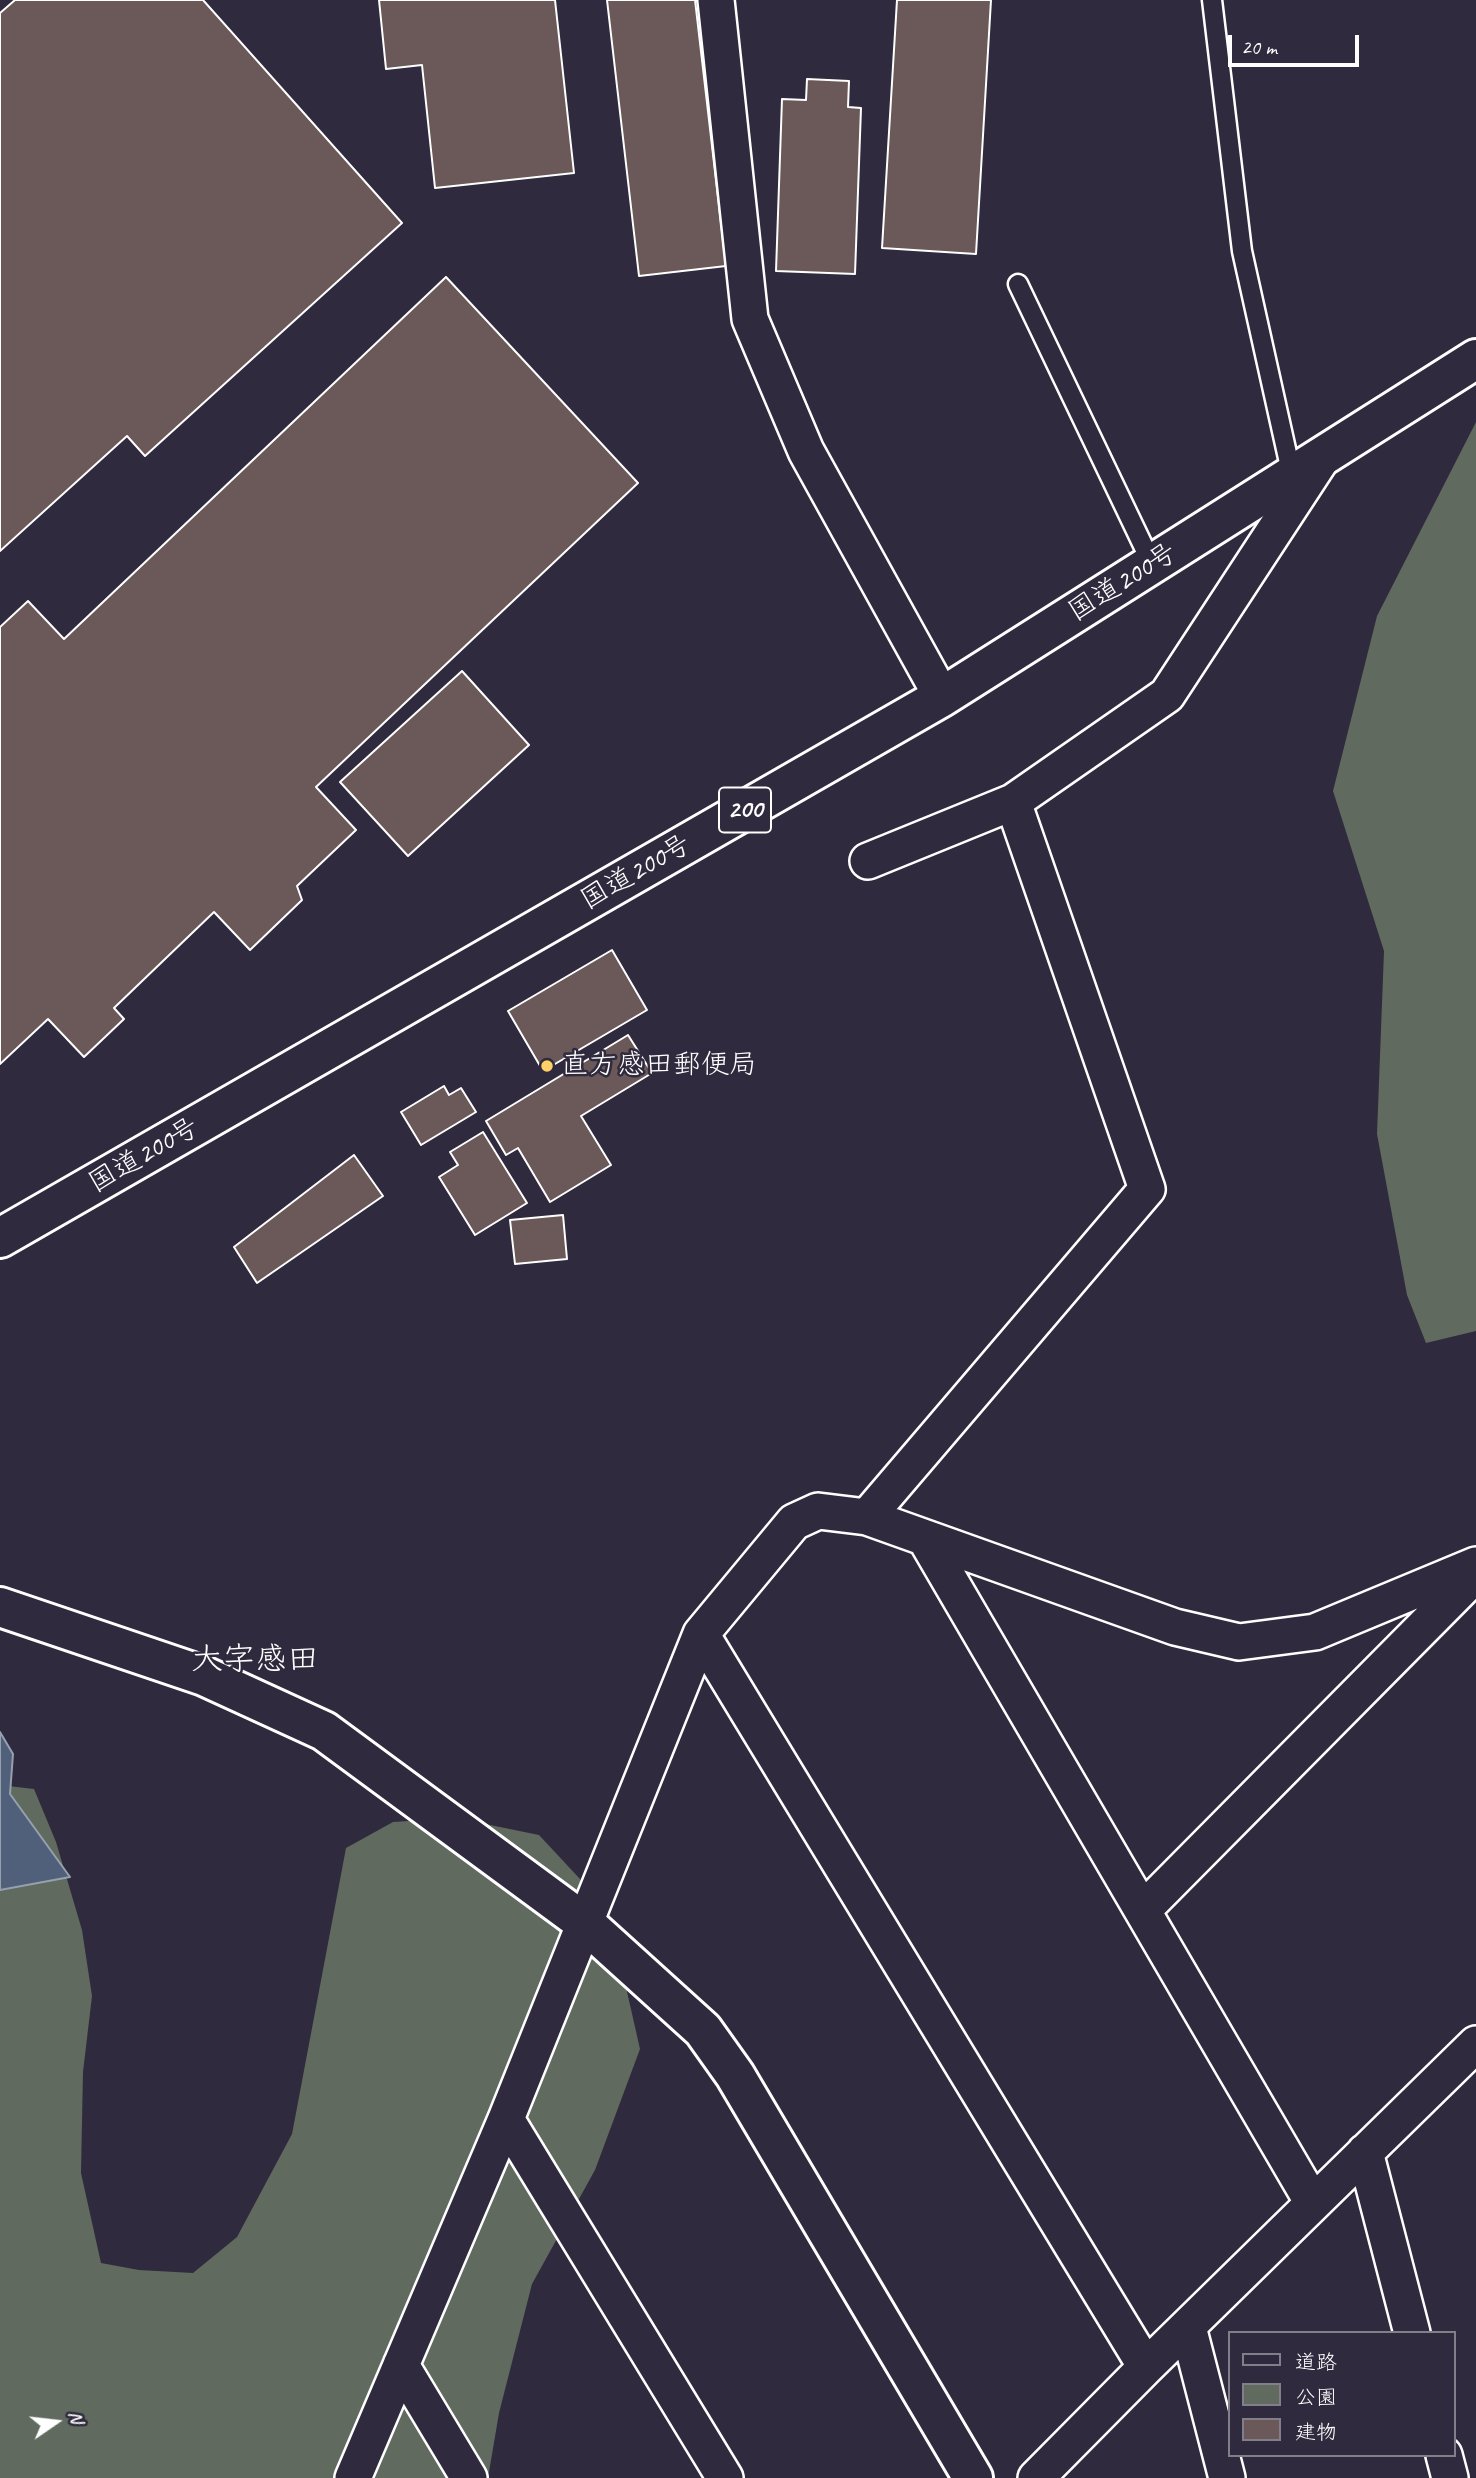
<!DOCTYPE html>
<meta charset="utf-8">
<style>
body{margin:0}
#map{position:relative;width:1476px;height:2478px;overflow:hidden;background:#2f2a3d;font-family:Caveat,"Klee One",sans-serif}
canvas{display:block}
.legend{position:absolute;left:1228px;top:2331px;width:228px;height:126px;box-sizing:border-box;background:#2f2a3d;border:2px solid #827f8b;margin:0;padding:9px 12px;list-style:none;font-size:21px;color:#fff}
.legend li{display:flex;align-items:center;gap:14px;height:35px}
.legend b{width:35px;border:2px solid #827f8b}
.north{position:absolute;left:21px;top:2387px;width:70px;height:70px;-webkit-text-stroke:5px #2f2a3d;paint-order:stroke;rotate:76deg;font-size:19px;font-weight:700;line-height:28px;text-align:center;color:#fff}
.north::after{content:'';display:block;margin:auto;width:24px;height:32px;background:#fff;clip-path:polygon(50% 0,100% 100%,50% 72%,0 100%)}
.scale{position:absolute;left:1228px;top:35px;width:131px;height:32px;box-sizing:border-box;border:4px solid #fff;border-top:0;padding-left:9px;font-size:21px;line-height:24px;white-space:nowrap;color:#fff;-webkit-text-stroke:5px #2f2a3d;paint-order:stroke}
</style>
<div id="map">
<canvas width="1476" height="2478"></canvas>
<ul class="legend">
<li><b style="height:9px;background:#2f2a3d"></b>道路</li>
<li><b style="height:19px;background:#606a5f"></b>公園</li>
<li><b style="height:19px;background:#6a5958"></b>建物</li>
</ul>
<div class="north">N</div>
<div class="scale">20 m</div>
</div>
<script>
const g = document.querySelector('canvas').getContext('2d');
g.lineJoin = 'round';
function fillPath(path, color) { g.fillStyle = color; g.fill(path, 'evenodd'); }
const poly = rows => new Path2D(rows.map(r => 'M' + r).join(''));
function strokePath(path, color, width, dash) { g.strokeStyle = color; g.lineWidth = width; g.lineCap = dash ? 'butt' : 'round'; g.setLineDash(dash || []); g.stroke(path); }
function drawText(font, color, halo, rows, align = 'center') {
  g.font = font + ' Caveat,"Klee One",sans-serif'; g.lineWidth = 5; g.setLineDash([]); g.textBaseline = 'middle'; g.strokeStyle = halo; g.fillStyle = color; for (const [text, x, y, turn = 0] of rows) {
    g.save(); g.translate(x, y); g.rotate((+turn || 0) * Math.PI / 180); g.textAlign = isNaN(turn) ? turn : align; if (halo) g.strokeText(text, 0, 0); g.fillText(text, 0, 0); g.restore();
  }
}
const green = poly([
 [1476,422,1476,1331,1426,1343,1407,1295,1377,1134,1384,951,1333,791,1377,616],
 [0,1785,34,1789,56,1842,82,1930,92,1996,83,2072,81,2173,101,2263,139,2270,193,2273,237,2237,292,2134,346,1848,393,1822,456,1818,539,1835,580,1879,623,1974,640,2049,595,2170,532,2284,499,2413,488,2478,0,2478]
]);
const water = poly([
 [0,1732,13,1754,10,1794,70,1877,0,1890,0,1732]
]);
const building = poly([
 [15,0,203,0,402,223,145,456,127,436,0,551,0,13,15,0],
 [379,0,555,0,574,173,435,188,422,65,386,69,379,0],
 [607,0,695,0,726,266,639,276,607,0],
 [897,0,991,0,976,254,882,248,897,0],
 [807,79,849,81,848,107,861,108,855,274,776,271,782,99,806,100,807,79],
 [446,277,638,483,316,787,356,830,297,886,302,900,250,950,214,912,114,1008,124,1019,84,1057,48,1019,0,1064,0,627,28,601,64,639,446,277],
 [462,671,529,745,408,856,340,782,462,671],
 [612,950,647,1010,543,1071,508,1011,612,950],
 [628,1035,652,1073,581,1116,611,1165,550,1202,518,1148,506,1155,486,1121,628,1035],
 [444,1086,449,1095,461,1088,476,1112,421,1145,401,1112,444,1086],
 [483,1132,527,1203,475,1235,439,1177,458,1165,450,1152,483,1132],
 [354,1155,383,1196,257,1283,234,1247,354,1155],
 [563,1215,567,1259,515,1264,510,1220,563,1215]
]);
const lane = poly([
 [1212,0,1242,251,1292,476],
 [1018,284,1152,564]
]);
const street = poly([
 [716,0,750,319,806,451,942,697],
 [868,861,1013,802,1167,695,1324,455],
 [867,1517,1147,1189,1013,802],
 [925,1538,1313,2203],
 [701,1634,1146,2367],
 [1143,1910,1476,1574],
 [506,2119,725,2478],
 [1365,2152,1412,2333],
 [1188,2327,1227,2478],
 [401,2365,469,2478],
 [1444,2455,1450,2478],
 [353,2478,506,2119,701,1634,794,1522,818,1511,867,1517,1175,1627,1239,1642,1315,1632,1476,1565],
 [1036,2478,1146,2367,1476,2044]
]);
const secondary = poly([
 [0,1607,204,1676,324,1731,586,1924,703,2030,735,2075,973,2478]
]);
const highway = poly([
 [0,1238,942,697,1476,359]
]);
const markers = [
 [547,1066,7,"#ffd166"]
];
const shields = [
 [745,810,52]
];
const shieldNames = [
 ["200",745,810]
];
const streetNames = [
 ["国道200号",1123,583,-32],
 ["国道200号",636,873,-30],
 ["国道200号",144,1156,-30]
];
const poiNames = [
 ["直方感田郵便局",561,1066]
];
const quarterNames = [
 ["大字感田",255,1661]
];
fillPath(green, '#606a5f');
fillPath(water, '#50607a');
strokePath(water, '#96a0af', 2);
fillPath(building, '#6a5958');
strokePath(building, '#fff', 2);
strokePath(lane, '#fff', 23);
strokePath(street, '#fff', 40);
strokePath(secondary, '#fff', 44);
strokePath(highway, '#fff', 44);
strokePath(lane, '#2f2a3d', 18);
strokePath(street, '#2f2a3d', 35);
strokePath(secondary, '#2f2a3d', 38);
strokePath(highway, '#2f2a3d', 38);
for (const [x, y, r, color] of markers) { const dot = new Path2D(); dot.arc(x, y, r, 0, 2 * Math.PI); g.fillStyle = color; g.fill(dot); strokePath(dot, '#2f2a3d', 2.5); }
for (const [x, y, w] of shields) { const box = new Path2D(); box.roundRect(x - w / 2, y - 22.5, w, 45, 5); g.fillStyle = '#2f2a3d'; g.fill(box); strokePath(box, '#fff', 2); }
drawText('bold 26px', '#fff', null, shieldNames);
drawText('28px', '#fff', '#2f2a3d', streetNames);
drawText('28px', '#fff', '#2f2a3d', poiNames, 'left');
drawText('32px', '#fff', '#2f2a3d', quarterNames);
</script>
